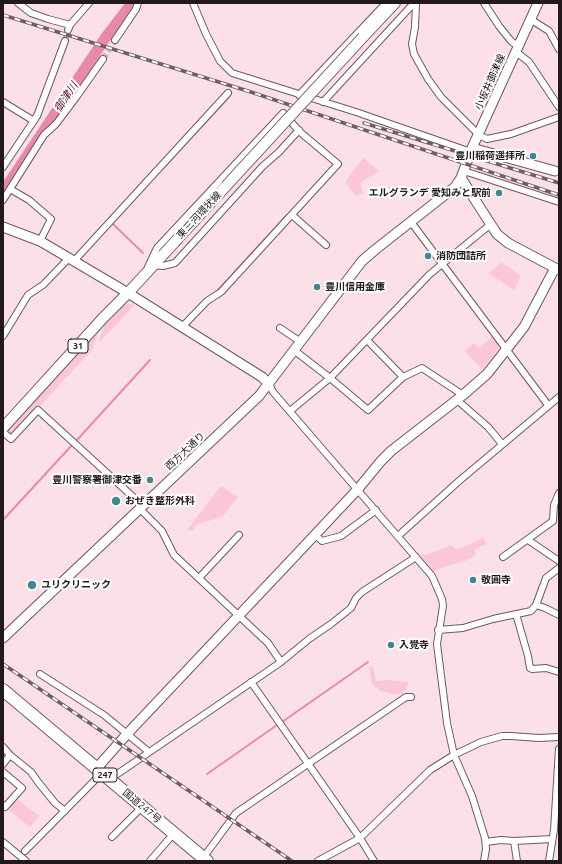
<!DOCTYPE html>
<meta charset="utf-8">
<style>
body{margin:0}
#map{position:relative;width:562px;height:864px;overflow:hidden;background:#fce0e7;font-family:Ubuntu,sans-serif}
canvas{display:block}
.frame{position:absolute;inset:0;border:4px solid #23191c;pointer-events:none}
</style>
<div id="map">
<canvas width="562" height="864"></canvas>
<div class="frame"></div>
</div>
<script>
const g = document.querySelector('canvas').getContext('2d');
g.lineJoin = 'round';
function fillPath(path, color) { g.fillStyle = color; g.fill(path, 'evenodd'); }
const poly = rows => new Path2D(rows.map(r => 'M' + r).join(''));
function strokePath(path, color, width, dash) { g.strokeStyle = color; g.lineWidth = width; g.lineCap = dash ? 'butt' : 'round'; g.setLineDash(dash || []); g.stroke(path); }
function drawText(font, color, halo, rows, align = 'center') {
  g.font = font + ' Ubuntu,"Noto Sans JP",sans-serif'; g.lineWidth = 4; g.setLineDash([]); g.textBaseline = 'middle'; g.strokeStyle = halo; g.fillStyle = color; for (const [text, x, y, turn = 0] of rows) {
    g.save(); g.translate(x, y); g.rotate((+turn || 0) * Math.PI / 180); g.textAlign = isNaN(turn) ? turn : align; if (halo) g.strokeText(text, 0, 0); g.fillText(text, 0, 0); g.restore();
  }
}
const green = poly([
 [363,158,379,171,360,183,363,193,356,196,345,182],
 [501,262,521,276,514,290,488,273,496,268],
 [127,304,135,305,98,343,106,322,123,305],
 [99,330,92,350,13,435,11,436,6,433,6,429],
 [494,335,501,346,482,369,465,351,474,343,479,348],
 [221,486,238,497,222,517,201,523,195,526,193,531,187,530],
 [483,538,486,544,474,550,476,555,465,561,435,570,435,572,432,573,419,557,420,555,427,555,451,545,457,550],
 [369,666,373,666,376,681,387,680,409,682,408,685,406,686,406,691,403,691,403,694,393,694,381,691,372,684],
 [17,799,39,816,30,827,7,809]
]);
const stream = poly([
 [166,165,229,97],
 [112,223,143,253],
 [212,295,218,290,287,215],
 [76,441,150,360],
 [3,520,73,444],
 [282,722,368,662],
 [207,774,277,725]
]);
const river = poly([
 [3,192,106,37,132,3]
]);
const streetTunnel = poly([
 [65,41,68,30],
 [103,59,115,40]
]);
const street = poly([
 [18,3,31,13,48,19,70,25],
 [193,3,206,34,220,61,232,73,356,112,471,152],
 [416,3,415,27,412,44,414,54,428,79,441,97,479,135,487,139,511,134,559,117],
 [484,3,499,26,511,41,519,47],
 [530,19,549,31,559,49],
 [68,30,70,25,89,3],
 [115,40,136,9,138,3],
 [516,52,529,62,559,107],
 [299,95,386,3],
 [3,102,34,121],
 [323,102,414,3],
 [3,167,37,116,65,41],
 [464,171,559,202],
 [10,189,29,200,51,219,40,241],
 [3,200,44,135,56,124,77,96,103,59],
 [292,215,326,245],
 [411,222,548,405],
 [74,261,228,93],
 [153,265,163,266,175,263,262,167,279,152,299,130],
 [148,267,157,248,283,113,300,132,338,164,221,292,207,301,182,327],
 [280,328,301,342],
 [3,336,28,295,43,285,69,258],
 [367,340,403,377],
 [295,351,330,378,368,410,403,377,422,368,463,395],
 [269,384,273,392,432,576,442,599,443,606,437,644,447,723,454,755,472,796,485,838,486,849,484,861],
 [457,400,488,427,502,444],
 [290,411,330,378,430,274,491,224],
 [3,432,11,439,38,410,143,506],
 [140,509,162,531,174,555,268,643,281,662],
 [315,535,322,541,341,536,376,510],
 [398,536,459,481,559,397],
 [528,540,559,561],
 [503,557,553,521,554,505,559,493],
 [199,578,239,535],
 [536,605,545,608,559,615],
 [516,614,528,656,530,668,532,669,546,668,559,672],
 [438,630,463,628,493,619,531,611,536,605,546,578,559,568],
 [40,674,104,715,149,752],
 [251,682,360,838,374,861],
 [3,747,10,755,31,772,38,782,55,803,65,811],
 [3,764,10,755],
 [3,772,22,788,5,807,3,805],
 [110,779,281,662,309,639,331,624,351,608,356,598,362,592,416,557],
 [112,837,137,812],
 [514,841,517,861],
 [3,842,26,861],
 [486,842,501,840,514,841,552,839],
 [25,851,97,778],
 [203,858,236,813,406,697,411,697],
 [150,861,169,839],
 [318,861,360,838,430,770,454,755,481,742,502,736,511,736,539,738,559,737],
 [549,861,554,830,559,749]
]);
const secondary = poly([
 [472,148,555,171],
 [461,178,497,234,508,243,559,270],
 [3,227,40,241,128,293,262,377,269,384],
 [3,638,259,396,362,261,376,249,455,187,461,178,472,148,538,3],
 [96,769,127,734,295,556,358,489,381,461,391,451,463,395,487,374,524,327,555,268]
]);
const primary = poly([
 [363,37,395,3],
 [3,428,103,318,128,293,226,186]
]);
const highway = poly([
 [3,690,207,861]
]);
const rail = poly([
 [3,15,251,92,559,195],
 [364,123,559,183],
 [3,664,292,861]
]);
const primaryBridge = poly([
 [226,186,363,37]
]);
const markers = [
 [533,156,4,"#418792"],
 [499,193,4,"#418792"],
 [428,256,4,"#418792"],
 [317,287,4,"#418792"],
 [150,480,4,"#418792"],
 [116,501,5,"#418792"],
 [473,580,4,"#418792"],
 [32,585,5,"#418792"],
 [391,645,4,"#418792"]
];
const shields = [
 [78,346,20],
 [105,775,24]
];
const shieldNames = [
 ["31",78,346],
 ["247",105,775]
];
const streetNames = [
 ["小坂井御津線",490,82,-66],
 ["東三河環状線",199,215,-47],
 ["西方大通り",185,451,-43],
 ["国道247号",142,806,40]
];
const poiNames = [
 ["豊川稲荷遥拝所",525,156,"right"],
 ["エルグランデ 愛知みと駅前",491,193,"right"],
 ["消防団詰所",436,256],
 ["豊川信用金庫",325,287],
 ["豊川警察署御津交番",142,480,"right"],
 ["おぜき整形外科",125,501],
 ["敬圓寺",481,580],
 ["ユリクリニック",41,585],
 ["入覺寺",399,645]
];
const waterNames = [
 ["御津川",66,97,-56]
];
fillPath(green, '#fbc6d5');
strokePath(stream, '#e78aa9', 2);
strokePath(river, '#e78aa9', 11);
strokePath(streetTunnel, '#d1b8be', 6, [6, 3]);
strokePath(street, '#6f575e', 8);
strokePath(secondary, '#6f575e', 11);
strokePath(primary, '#6f575e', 12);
strokePath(highway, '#6f575e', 14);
strokePath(street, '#fff', 6);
strokePath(secondary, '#fff', 9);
strokePath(primary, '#fff', 10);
strokePath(highway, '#fff', 12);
strokePath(rail, '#6f5e63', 3.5);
strokePath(rail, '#fff', 2, [6]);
strokePath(primaryBridge, '#6f575e', 12, []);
strokePath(primaryBridge, '#fff', 10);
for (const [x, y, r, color] of markers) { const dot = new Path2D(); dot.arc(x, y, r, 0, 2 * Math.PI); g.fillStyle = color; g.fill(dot); strokePath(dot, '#fff', 1.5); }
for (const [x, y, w] of shields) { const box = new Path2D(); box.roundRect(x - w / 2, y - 7, w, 14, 3); g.fillStyle = '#fff'; g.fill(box); strokePath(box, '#23191c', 1); }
drawText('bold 9px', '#23191c', null, shieldNames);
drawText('10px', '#23191c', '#fff', streetNames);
drawText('bold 10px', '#23191c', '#fff', poiNames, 'left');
drawText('italic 11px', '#5f0c32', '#fff', waterNames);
</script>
